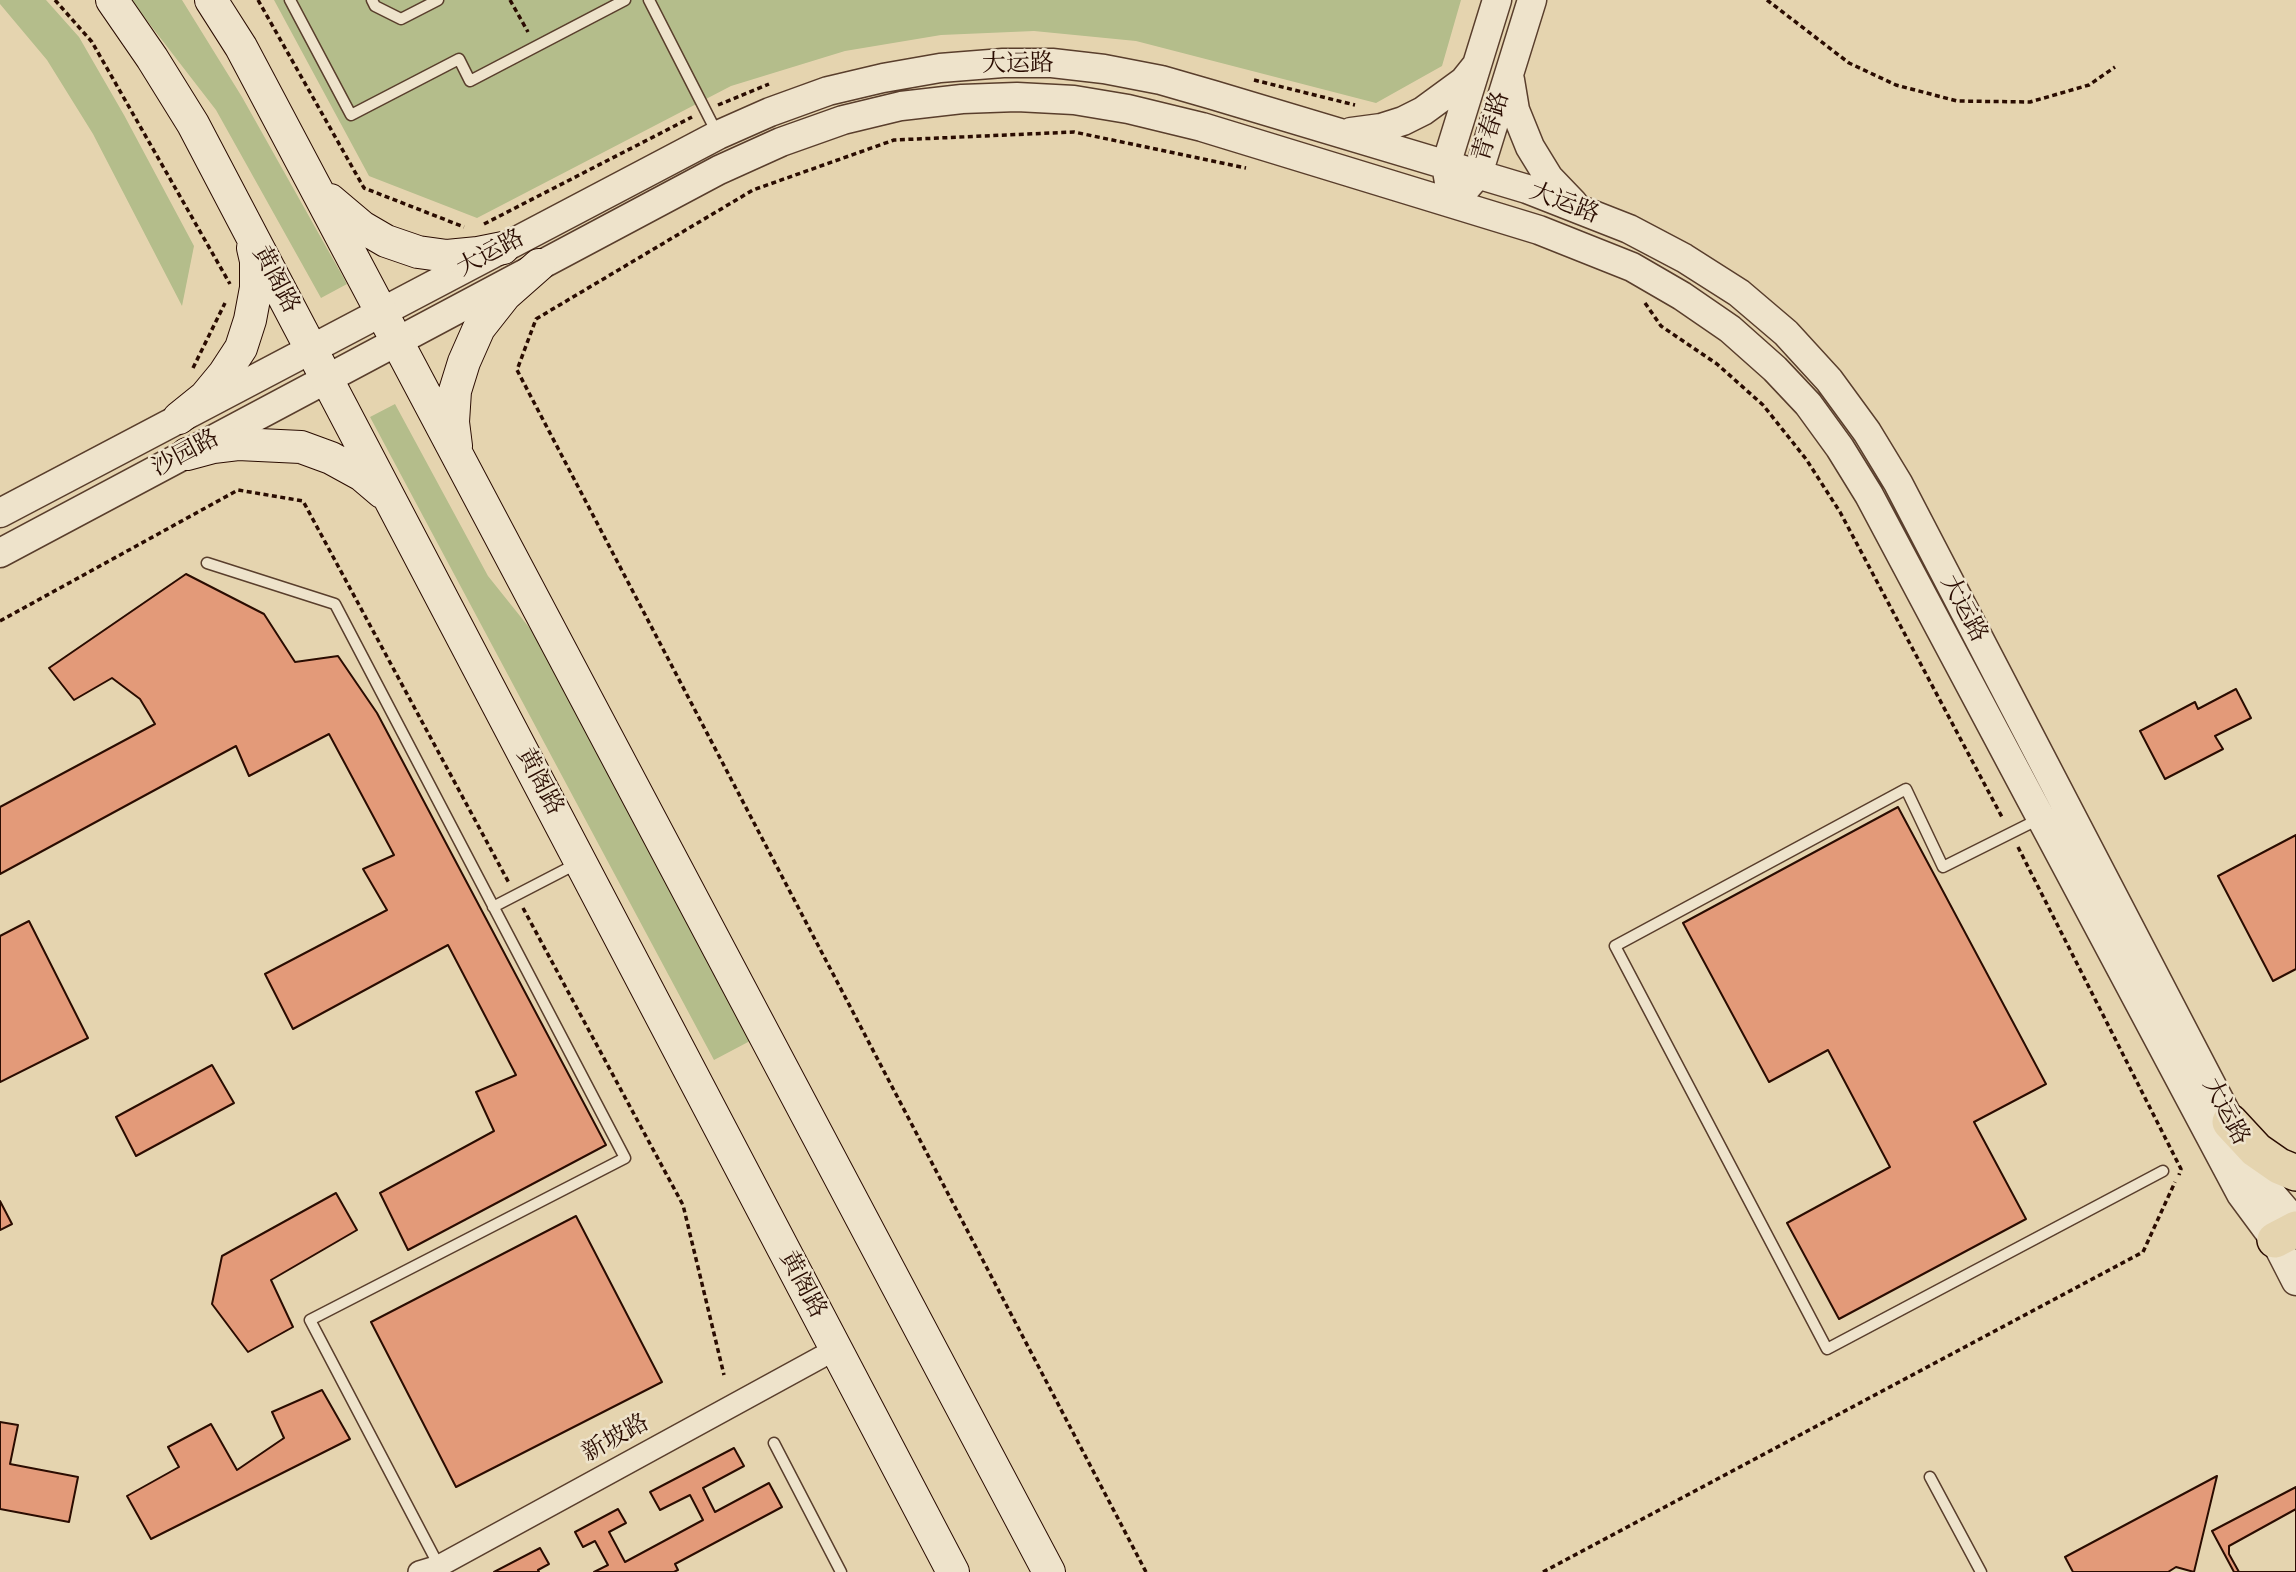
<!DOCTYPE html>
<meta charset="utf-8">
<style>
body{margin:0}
canvas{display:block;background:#e5d4af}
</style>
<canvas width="2296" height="1572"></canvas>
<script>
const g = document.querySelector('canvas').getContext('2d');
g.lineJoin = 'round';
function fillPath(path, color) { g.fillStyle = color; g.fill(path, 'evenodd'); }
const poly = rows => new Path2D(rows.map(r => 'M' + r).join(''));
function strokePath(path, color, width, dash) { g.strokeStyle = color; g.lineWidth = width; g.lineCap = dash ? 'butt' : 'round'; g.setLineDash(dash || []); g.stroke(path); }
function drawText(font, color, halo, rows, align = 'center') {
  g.font = font + ' "Libre Bodoni","Noto Serif SC",serif'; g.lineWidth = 5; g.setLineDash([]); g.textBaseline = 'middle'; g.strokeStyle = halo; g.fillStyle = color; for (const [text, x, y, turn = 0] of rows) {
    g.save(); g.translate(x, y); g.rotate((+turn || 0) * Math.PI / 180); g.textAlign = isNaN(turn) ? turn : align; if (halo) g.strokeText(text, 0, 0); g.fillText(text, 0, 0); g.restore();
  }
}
const green = poly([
 [0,0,46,0,79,37,124,115,194,246,182,306,93,134,47,60,0,4],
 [131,0,182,0,242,97,347,284,321,298,216,110],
 [274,0,1461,0,1442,66,1376,103,1136,41,1034,31,941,35,845,51,731,86,477,218,369,176],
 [395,404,488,576,532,631,750,1041,714,1060,370,417]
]);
const building = poly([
 [186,574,264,614,295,662,338,656,377,713,606,1145,408,1250,380,1193,494,1131,476,1092,516,1075,448,945,293,1029,265,974,387,910,363,869,394,855,329,734,249,776,236,746,0,874,0,807,155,724,140,699,112,678,74,700,49,668,186,574],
 [2236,689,2251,718,2215,736,2223,749,2165,779,2140,731,2195,702,2198,709,2236,689],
 [1898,807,2046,1084,1974,1122,2026,1219,1839,1319,1787,1223,1890,1167,1828,1050,1769,1082,1683,923,1898,807],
 [2296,835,2296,969,2273,981,2218,876,2296,835],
 [29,921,88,1038,0,1082,0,936,29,921],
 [212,1065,234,1103,136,1156,116,1117,212,1065],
 [336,1193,357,1230,271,1280,293,1327,248,1352,212,1304,222,1256,336,1193],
 [0,1201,12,1224,0,1230,0,1201],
 [576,1216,662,1382,456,1487,371,1322,576,1216],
 [322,1390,350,1439,151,1539,127,1496,179,1467,168,1447,211,1424,237,1470,284,1438,272,1412,322,1390],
 [0,1422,18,1425,10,1464,78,1477,69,1522,0,1509,0,1422],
 [734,1448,744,1466,703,1488,715,1512,769,1483,782,1507,675,1564,678,1570,674,1572,594,1572,608,1565,595,1541,583,1547,575,1532,618,1509,626,1523,609,1532,625,1562,703,1520,690,1495,660,1510,650,1492,734,1448],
 [2217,1476,2194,1572,2176,1567,2168,1572,2073,1572,2065,1557,2217,1476],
 [2296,1487,2296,1572,2234,1572,2212,1531,2296,1487],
 [2296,1509,2296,1572,2239,1572,2229,1554,2229,1546,2296,1509],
 [540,1548,549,1564,538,1570,539,1572,494,1572,540,1548]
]);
const path = poly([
 [55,0,92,42,230,284],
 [258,0,364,188,464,227],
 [510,0,528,32],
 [1767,0,1849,63,1896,85,1957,101,2030,102,2089,85,2115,67],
 [1254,80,1355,105],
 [718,105,769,84],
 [484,224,692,117],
 [1645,303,1661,326,1717,364,1763,405,1806,459,1840,512,2003,819],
 [193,368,225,303],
 [0,621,238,490,303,501,509,883],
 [2018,847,2181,1169,2179,1175],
 [523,908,683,1205,724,1375],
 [1146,1572,517,370,536,319,753,190,894,140,1074,132,1246,168],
 [1543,1572,2143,1252,2175,1182]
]);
const service = poly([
 [290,0,351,115,459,59,470,81,625,0],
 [372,0,375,6,401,19,438,0],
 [649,0,718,135],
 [207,563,335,604,625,1158,310,1320,439,1566],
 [2041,818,1943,867,1906,789,1615,946,1827,1349,2163,1171],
 [493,907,578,863],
 [774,1443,841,1572],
 [1930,1477,1981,1572]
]);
const minor = poly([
 [419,1572,439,1566,836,1349]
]);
const tertiary = poly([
 [1510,80,1515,110,1530,147,1549,178,1573,203],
 [1351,132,1381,128,1403,121,1423,111,1464,81,1476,66],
 [1449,182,1446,165,1497,0],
 [1466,188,1478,174,1532,0],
 [0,513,718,135,770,112,828,91,883,78,940,68,1003,63,1052,63,1104,69,1161,80,1213,95,1527,189,1629,229,1684,258,1739,293,1786,333,1829,380,1867,432,1898,483,2263,1184,2296,1223],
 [0,553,719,170,781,142,843,120,901,106,962,99,1017,97,1074,100,1128,109,1202,127,1539,230,1632,267,1682,296,1730,329,1775,369,1808,404,1840,448,1869,495,2241,1194,2275,1240,2296,1281]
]);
const secondary = poly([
 [112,0,152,58,193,124,953,1572],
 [211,0,241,47,1049,1572],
 [330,200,362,227,386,241,418,252,447,256,478,253,503,248],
 [179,418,205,397,224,374,241,348,250,320,256,288,256,261,253,248],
 [456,446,453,422,455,391,464,362,479,328,505,295,539,265],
 [187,454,213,447,238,444,301,447,331,458,362,475,382,492]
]);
const primary = poly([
 [2230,1122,2256,1150,2279,1166,2296,1173],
 [2275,1240,2296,1229]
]);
const streetNames = [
 ["大运路",1018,65,-1],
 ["青春路",1492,127,-73],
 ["大运路",1564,204,21],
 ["大运路",491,254,-28],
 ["黄阁路",275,280,62],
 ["沙园路",186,454,-28],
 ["大运路",1963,609,62],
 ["黄阁路",539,782,62],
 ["大运路",2225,1112,62],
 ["黄阁路",802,1285,62],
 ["新坡路",616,1439,-29]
];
fillPath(green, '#b4bd8b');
fillPath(building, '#e39a79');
strokePath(building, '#2a0c01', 2);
strokePath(service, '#593e2c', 13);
strokePath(minor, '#593e2c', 24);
strokePath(tertiary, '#593e2c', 31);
strokePath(secondary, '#2a0c01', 34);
strokePath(primary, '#2a0c01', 38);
strokePath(path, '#2a0c01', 3.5, [5, 3.5]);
strokePath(service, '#eee3cb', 10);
strokePath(minor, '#eee3cb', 21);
strokePath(tertiary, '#eee3cb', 28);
strokePath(secondary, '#eee3cb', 32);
strokePath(primary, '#e5d4af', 35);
drawText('24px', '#2a0c01', '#eee3cb', streetNames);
</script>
